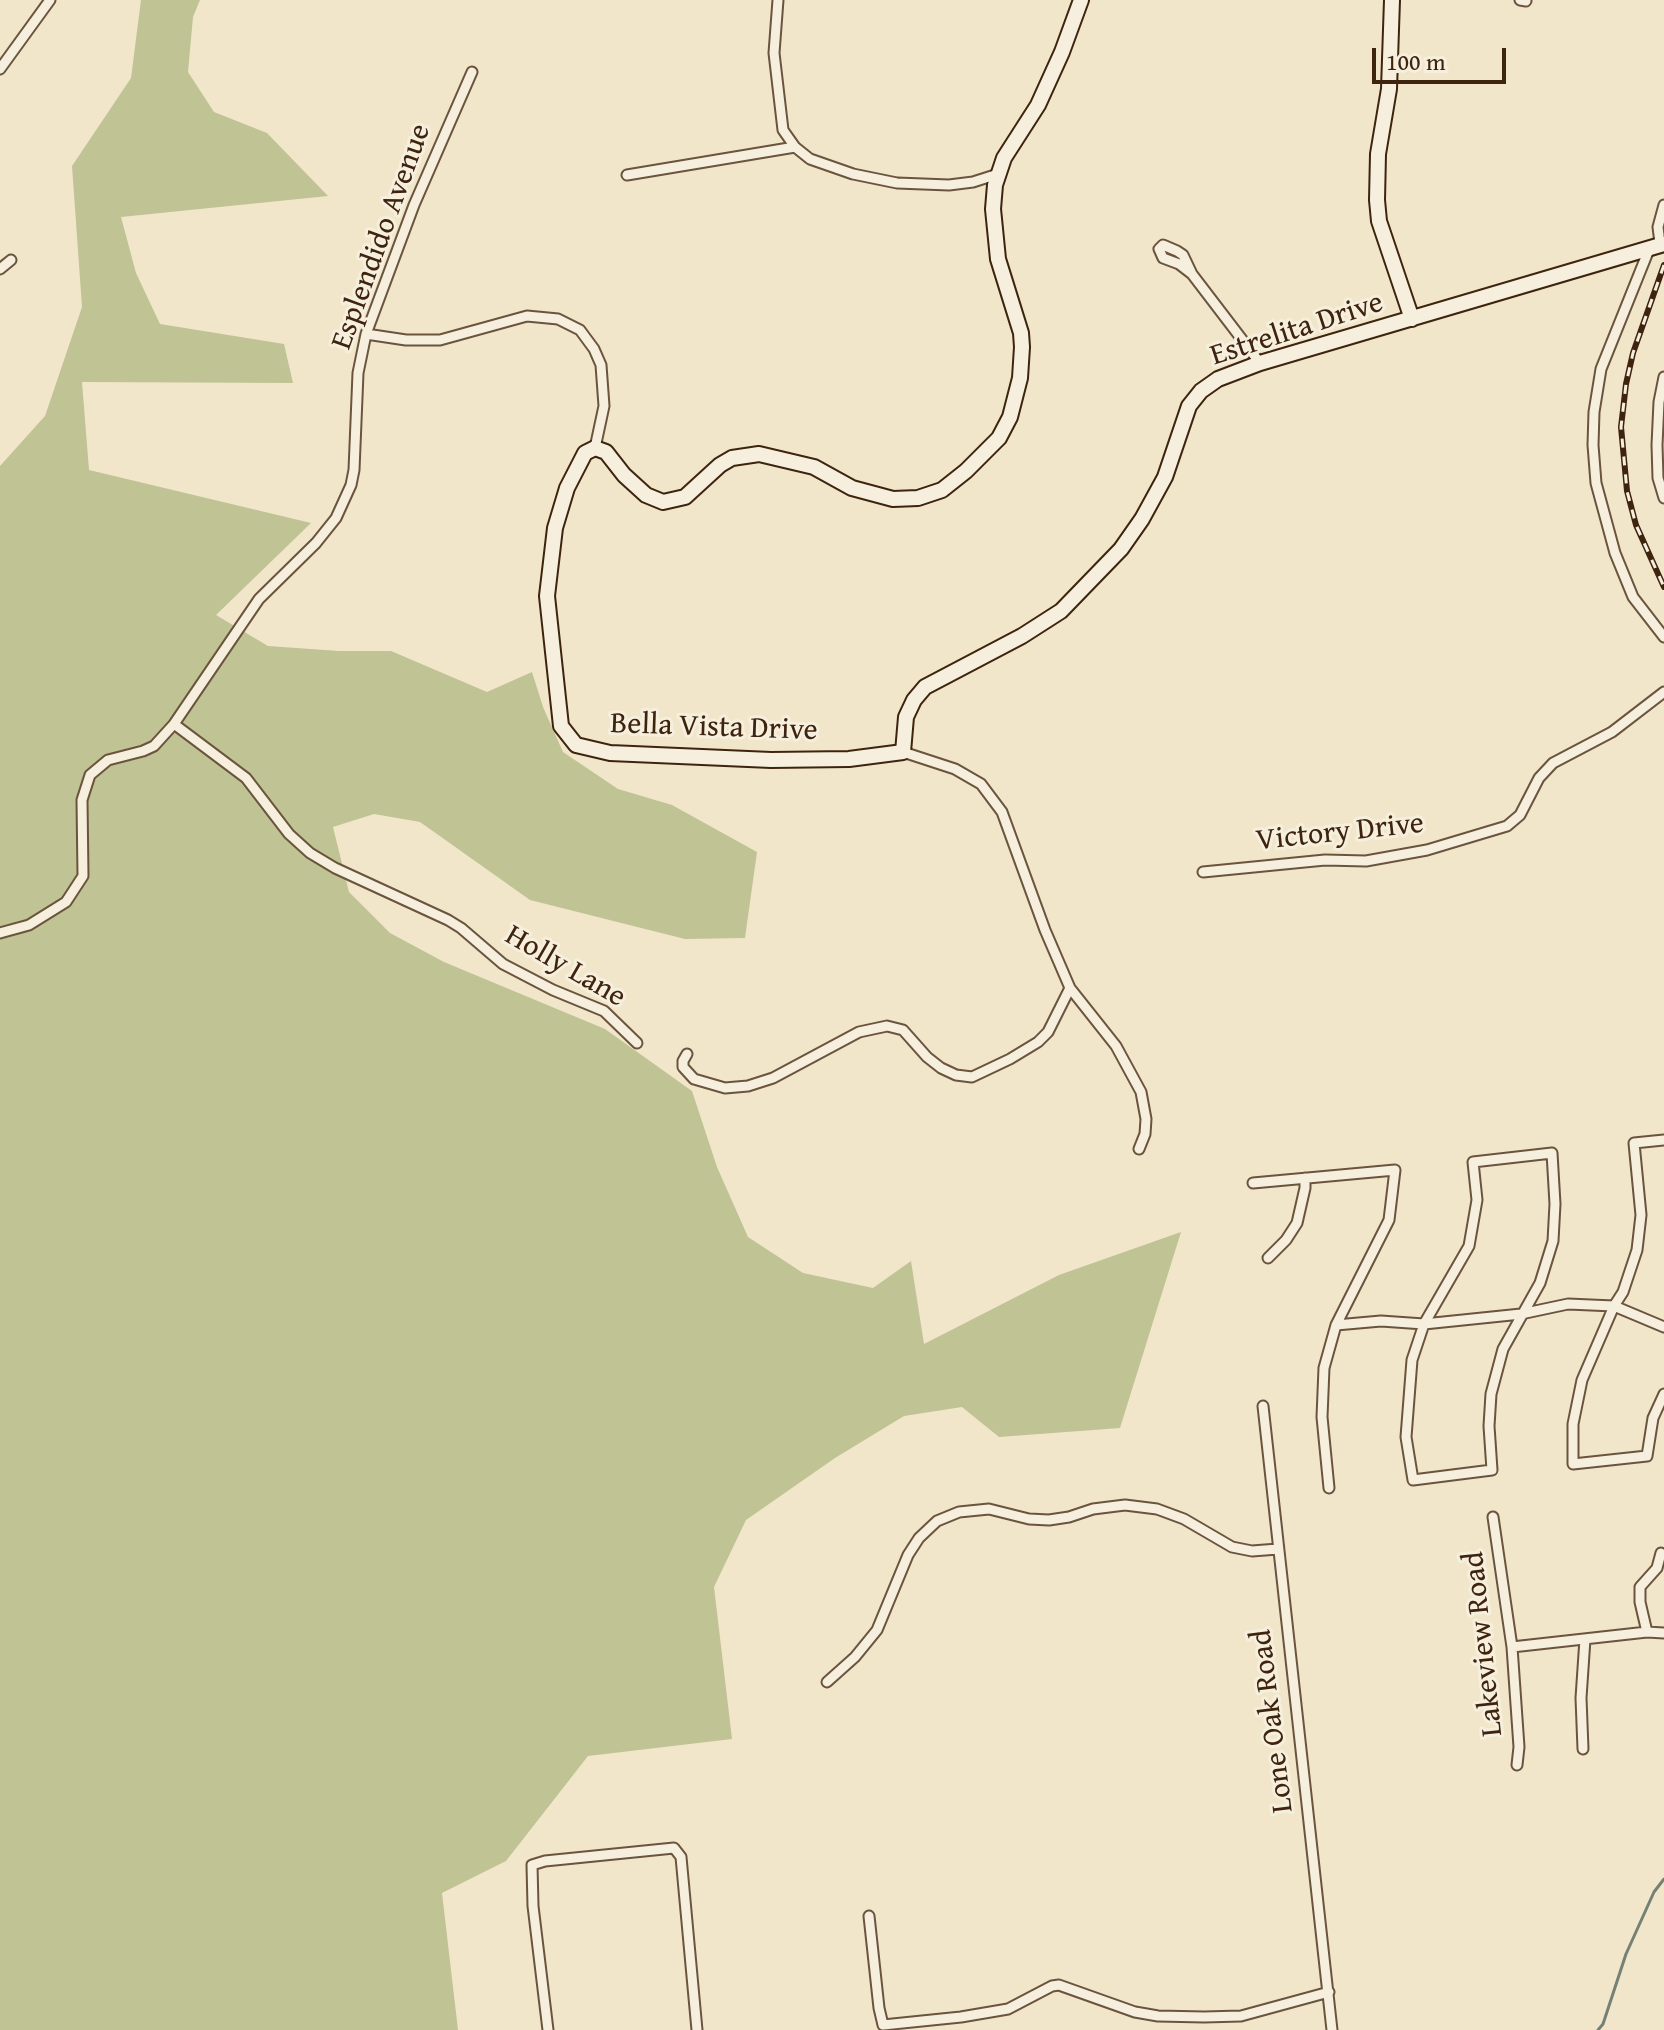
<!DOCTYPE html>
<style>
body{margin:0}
#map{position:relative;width:1664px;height:2030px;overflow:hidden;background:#f1e6ca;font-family:"Gentium Book Plus",serif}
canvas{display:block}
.scale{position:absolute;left:1372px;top:48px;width:134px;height:36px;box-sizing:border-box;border:4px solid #3e240f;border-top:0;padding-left:10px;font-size:24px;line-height:28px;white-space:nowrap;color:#3e240f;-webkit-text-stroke:6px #f6efdd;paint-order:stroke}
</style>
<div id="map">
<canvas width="1664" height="2030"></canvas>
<div class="scale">100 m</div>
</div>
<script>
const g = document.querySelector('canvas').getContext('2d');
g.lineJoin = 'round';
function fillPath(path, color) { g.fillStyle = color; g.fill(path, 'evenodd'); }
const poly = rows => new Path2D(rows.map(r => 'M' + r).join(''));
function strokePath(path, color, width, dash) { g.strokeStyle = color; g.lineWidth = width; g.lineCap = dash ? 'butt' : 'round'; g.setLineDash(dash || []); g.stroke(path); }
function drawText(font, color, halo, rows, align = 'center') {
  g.font = font + ' "Gentium Book Plus",serif'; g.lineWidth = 6; g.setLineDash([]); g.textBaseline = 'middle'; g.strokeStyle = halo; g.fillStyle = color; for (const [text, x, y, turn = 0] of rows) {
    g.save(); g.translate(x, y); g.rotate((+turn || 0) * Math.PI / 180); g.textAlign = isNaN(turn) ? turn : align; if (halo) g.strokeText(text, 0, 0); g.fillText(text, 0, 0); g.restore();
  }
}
const green = poly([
 [141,0,200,0,193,17,188,72,214,112,267,133,328,196,121,217,136,273,160,324,284,344,293,383,82,382,89,470,311,523,216,615,268,646,339,651,391,651,487,692,532,672,543,707,563,752,618,789,672,805,757,852,745,938,685,939,530,900,420,822,374,814,333,827,349,892,390,933,444,962,605,1029,692,1091,717,1167,748,1237,803,1273,873,1288,911,1261,924,1344,1059,1275,1181,1232,1120,1428,999,1437,962,1407,904,1416,835,1458,746,1520,714,1587,732,1739,588,1756,506,1861,442,1893,458,2030,0,2030,0,466,45,416,82,307,72,166,131,78]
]);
const stream = poly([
 [1598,2030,1603,2024,1626,1954,1654,1892,1664,1879]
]);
const street = poly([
 [778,0,774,53,783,130,795,147,810,159,853,174,897,183,949,185,973,182,998,174],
 [1520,0,1526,1],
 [0,69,50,0],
 [627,175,795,147],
 [1660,243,1658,227,1664,205],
 [1650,247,1601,369,1594,412,1593,445,1596,483,1615,553,1633,597,1664,637],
 [0,269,11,260],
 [1192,274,1183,255,1177,251,1163,245,1159,249,1163,258,1179,264,1192,274,1260,363],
 [366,334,406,340,440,340,527,316,558,319,580,330,594,349,601,365,604,406,595,448],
 [1664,377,1659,402,1657,445,1658,478,1664,498],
 [174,724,246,778,289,834,310,853,335,868,448,920,461,928,503,964,553,990,604,1011,637,1043],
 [903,752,955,769,981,784,1002,812,1045,930,1070,988,1116,1046,1141,1092,1146,1119,1145,1134,1139,1149],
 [1203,872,1325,860,1366,861,1427,850,1507,826,1520,815,1539,778,1553,763,1612,732,1664,692],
 [0,933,29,925,66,902,83,876,82,800,90,775,108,760,143,751,154,746,174,724,259,599,316,543,336,518,351,485,354,470,358,373,366,334,414,205,472,72],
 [687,1054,683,1061,683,1067,694,1079,725,1088,748,1086,773,1078,859,1032,887,1026,903,1030,927,1057,941,1068,956,1075,972,1077,1010,1059,1038,1042,1048,1032,1070,988],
 [1664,1140,1634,1143,1641,1215,1637,1250,1623,1292,1614,1306,1582,1380,1573,1424,1573,1464,1647,1456,1653,1418,1664,1394],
 [1552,1153,1555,1204,1553,1241,1540,1283,1503,1349,1491,1394,1489,1426,1492,1470,1413,1480,1406,1437,1412,1360,1424,1324,1469,1246,1477,1200,1473,1162,1552,1153],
 [1253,1183,1395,1170,1389,1220,1336,1325,1324,1368,1322,1417,1329,1488],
 [1268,1258,1286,1240,1297,1223,1305,1188,1305,1178],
 [1336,1325,1381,1321,1424,1324,1521,1314,1568,1304,1614,1306,1664,1327],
 [1263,1406,1332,2030],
 [1493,1517,1512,1647,1519,1747,1517,1765],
 [1647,1632,1640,1602,1640,1587,1657,1568,1661,1553],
 [1512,1647,1647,1632,1664,1633],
 [827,1682,855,1657,877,1630,908,1555,919,1538,937,1521,959,1512,989,1509,1029,1519,1049,1520,1069,1517,1093,1509,1125,1505,1157,1509,1184,1519,1232,1547,1252,1551,1278,1549],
 [1583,1749,1581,1698,1585,1639],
 [869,1916,879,2008,883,2025,961,2017,1008,2009,1052,1986,1059,1985,1135,2012,1158,2016,1204,2017,1241,2016,1329,1992],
 [548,2030,533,1906,532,1865,545,1861,674,1848,681,1857,697,2030]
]);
const secondary = poly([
 [1081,0,1062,52,1038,105,1004,158,995,185,993,209,998,259,1021,333,1022,347,1020,378,1010,417,999,438,966,471,942,490,918,498,893,499,852,488,814,467,759,454,732,458,720,465,685,497,663,502,646,495,624,475,606,452,595,448,585,453,567,488,555,528,547,596,561,726,576,745,610,753,771,760,849,759,903,752,906,717,914,700,925,687,1022,636,1061,611,1121,549,1142,519,1165,477,1189,406,1201,391,1218,379,1260,363,1664,244],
 [1392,0,1389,89,1378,154,1377,200,1379,221,1412,319]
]);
const rail = poly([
 [1664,265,1633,353,1626,384,1621,427,1627,491,1636,525,1664,587]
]);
const streetNames = [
 ["Esplendido Avenue",382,237,-70],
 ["Estrelita Drive",1297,330,-18],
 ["Bella Vista Drive",714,728,2],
 ["Victory Drive",1340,833,-6],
 ["Holly Lane",565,967,30],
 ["Lakeview Road",1484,1644,-96],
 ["Lone Oak Road",1273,1721,-97]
];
fillPath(green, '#c0c393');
strokePath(stream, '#768175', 3);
strokePath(street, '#6b543e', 13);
strokePath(secondary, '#3e240f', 18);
strokePath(street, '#f6efdd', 9);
strokePath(secondary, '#f6efdd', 14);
strokePath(rail, '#3e240f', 6);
strokePath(rail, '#f6efdd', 3, [9]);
drawText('30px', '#3e240f', '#f6efdd', streetNames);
</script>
